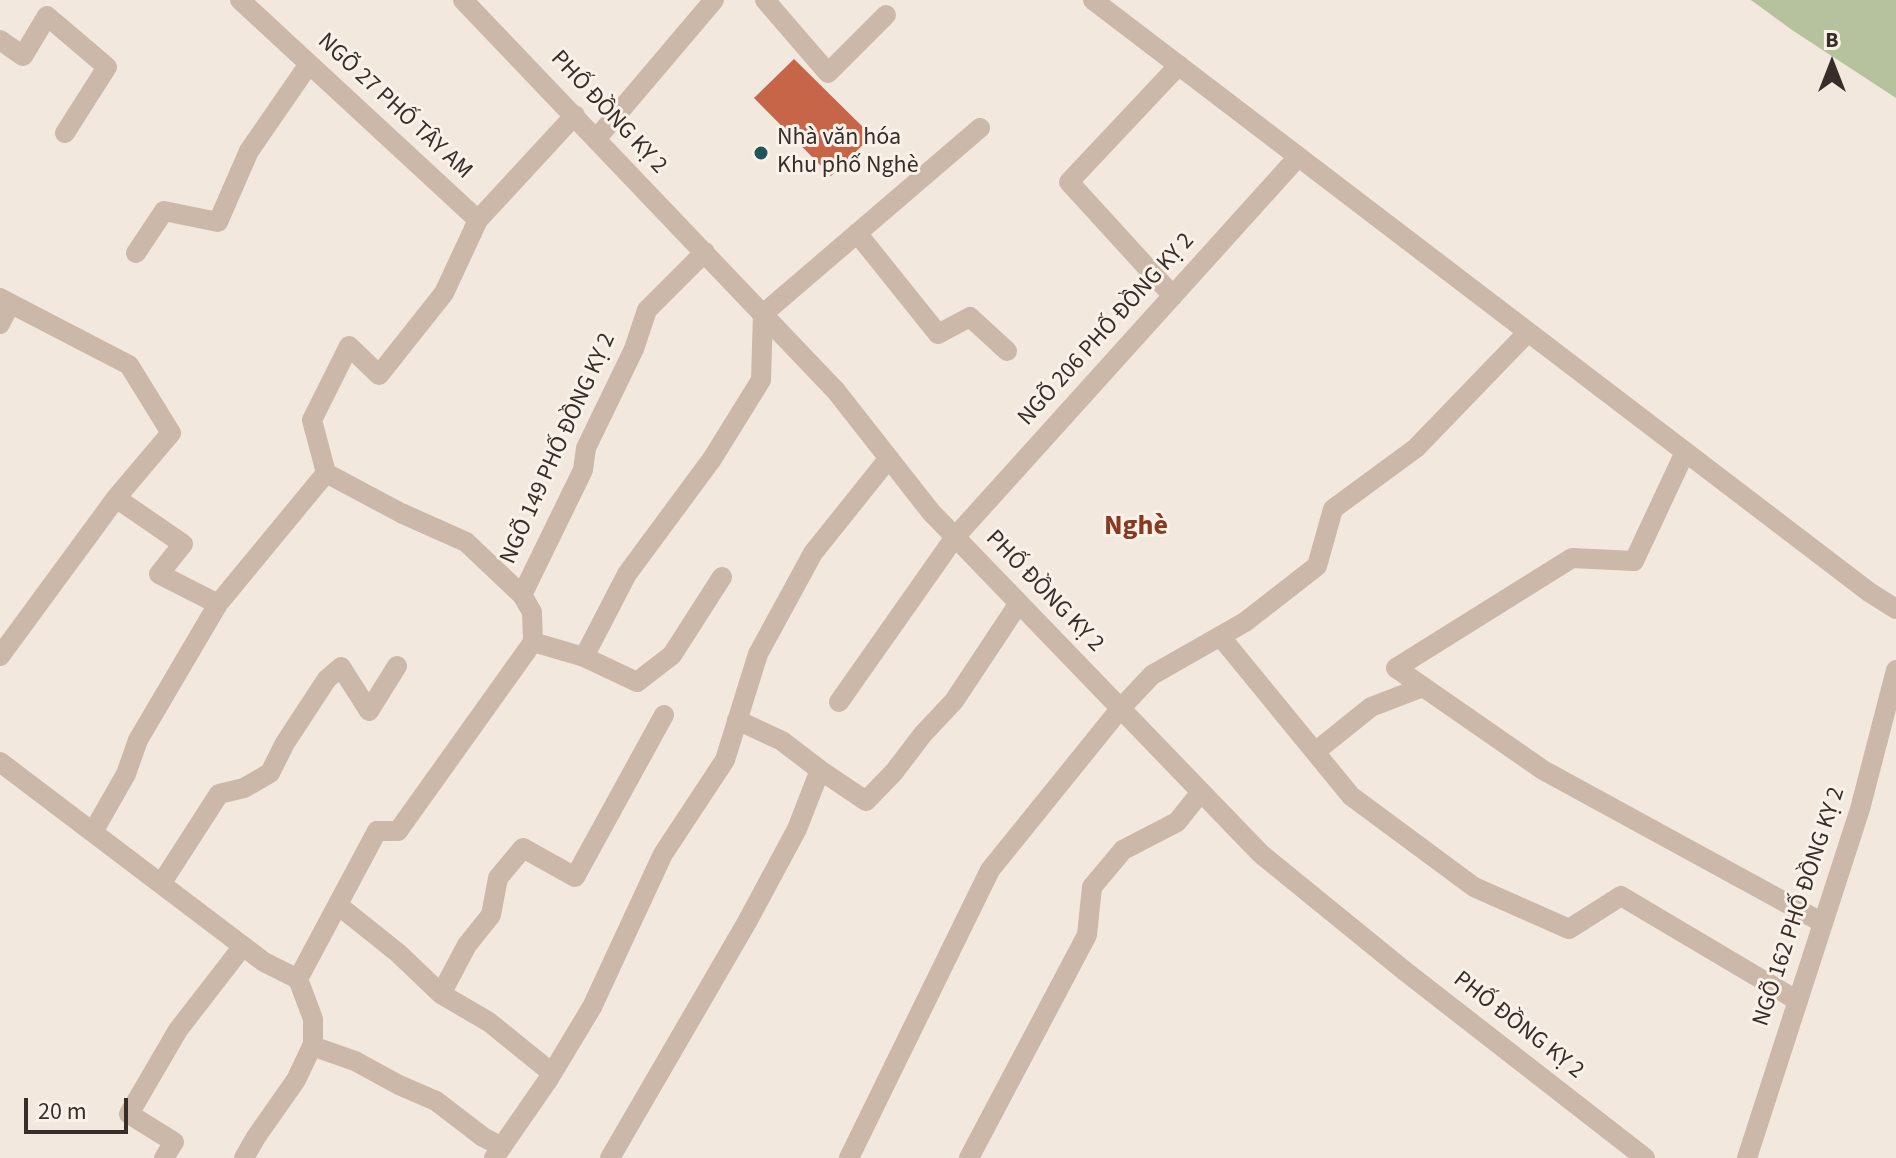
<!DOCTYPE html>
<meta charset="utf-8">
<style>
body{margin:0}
#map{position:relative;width:1896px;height:1158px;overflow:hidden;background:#f2e8dd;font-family:"Source Sans 3",sans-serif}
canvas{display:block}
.north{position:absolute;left:1792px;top:24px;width:80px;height:80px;-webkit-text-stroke:6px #faf2e9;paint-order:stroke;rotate:0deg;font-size:22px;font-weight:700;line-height:32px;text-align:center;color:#372d29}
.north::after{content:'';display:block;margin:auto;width:28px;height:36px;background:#372d29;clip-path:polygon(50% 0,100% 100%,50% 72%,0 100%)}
.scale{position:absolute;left:24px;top:1098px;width:104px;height:36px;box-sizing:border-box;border:4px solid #372d29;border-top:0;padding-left:10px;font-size:24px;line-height:28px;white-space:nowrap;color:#372d29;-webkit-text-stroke:6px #faf2e9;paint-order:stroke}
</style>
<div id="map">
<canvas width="1896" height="1158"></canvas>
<div class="north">B</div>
<div class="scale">20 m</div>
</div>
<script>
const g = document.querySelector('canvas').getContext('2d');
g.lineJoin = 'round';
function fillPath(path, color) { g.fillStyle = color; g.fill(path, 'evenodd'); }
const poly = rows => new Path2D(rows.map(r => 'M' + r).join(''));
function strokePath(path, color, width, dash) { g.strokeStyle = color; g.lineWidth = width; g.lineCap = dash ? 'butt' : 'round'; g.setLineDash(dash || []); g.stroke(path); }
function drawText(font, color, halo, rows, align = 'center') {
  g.font = font + ' "Source Sans 3",sans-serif'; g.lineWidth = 6; g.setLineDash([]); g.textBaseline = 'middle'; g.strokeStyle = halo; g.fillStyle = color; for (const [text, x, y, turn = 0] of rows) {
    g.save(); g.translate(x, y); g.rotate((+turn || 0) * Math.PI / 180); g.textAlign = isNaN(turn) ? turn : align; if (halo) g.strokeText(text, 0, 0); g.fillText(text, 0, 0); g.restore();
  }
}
const green = poly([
 [1751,0,1896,0,1896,98,1792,30]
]);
const building = poly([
 [794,59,872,136,831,176,754,98]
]);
const minor = poly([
 [240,0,478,220],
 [463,0,836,391,931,512,1261,854,1406,972,1645,1158],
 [765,0,828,73,886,15],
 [1093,0,1869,592,1896,609],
 [0,40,23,56,47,16,107,67,65,133],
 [597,138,714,0],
 [857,233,938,334,970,317,1007,351],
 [136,253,164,211,218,222,249,151,309,64],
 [1173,296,1069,182,1179,65],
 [0,298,129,365,171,433,116,498,183,544,159,574,218,604],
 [0,324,10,304],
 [1685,452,1634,561,1572,558,1396,668,1543,770,1823,923],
 [326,473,401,513,466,542,522,595],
 [1220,636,1351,796,1474,887,1569,929,1621,896,1798,1001],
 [533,642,584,657,627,574,712,459,761,380,763,314,980,128],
 [0,656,116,498],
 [584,657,637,682,672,655,722,577],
 [839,702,955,537,1298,157],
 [1315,752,1371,707,1423,687],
 [0,762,264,962,298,979],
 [820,770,866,801,894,772,923,734,954,701,1019,603],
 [93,832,126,774,138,740,218,604,326,473,312,420,349,346,379,375,444,293,478,220,575,115],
 [161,884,219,794,244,788,270,773,285,743,327,679,341,667,369,711,397,666],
 [338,905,398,953,441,994,489,1022,552,1073],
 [441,994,467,945,491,915,498,878,523,848,575,877,664,715],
 [312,1046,355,1061,399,1085,436,1101,483,1137,502,1147],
 [164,1158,174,1142,129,1114,178,1030,243,946],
 [244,1158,256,1137,296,1080,313,1044,313,1019,298,979,377,831,398,831,533,642,532,612,522,595,583,470,586,448,634,349,647,310,705,252],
 [494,1158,548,1080,592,1007,663,854,725,760,758,654,813,553,889,458],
 [610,1158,747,922,797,829,820,770,782,741,737,720],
 [849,1158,990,870,1120,709,1152,675,1245,622,1317,566,1333,509,1416,448,1528,332],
 [969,1158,1087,935,1092,887,1123,850,1177,822,1201,792],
 [1747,1158,1860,809,1896,670]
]);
const markers = [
 [761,153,8,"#1e5659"]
];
const streetNames = [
 ["NGÕ 27 PHỐ TÂY AM",394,107,43],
 ["PHỐ ĐỒNG KỴ 2",608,113,47],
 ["NGÕ 206 PHỐ ĐỒNG KỴ 2",1107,330,-48],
 ["NGÕ 149 PHỐ ĐỒNG KỴ 2",559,449,-66],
 ["PHỐ ĐỒNG KỴ 2",1044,592,46],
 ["NGÕ 162 PHỐ ĐỒNG KỴ 2",1800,907,-72],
 ["PHỐ ĐỒNG KỴ 2",1518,1026,38]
];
const poiNames = [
 ["Nhà văn hóa",777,139],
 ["Khu phố Nghè",777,167]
];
const quarterNames = [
 ["Nghè",1136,528]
];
fillPath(green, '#b5c29d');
fillPath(building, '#c66547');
strokePath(minor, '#cbb8a9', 20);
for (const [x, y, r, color] of markers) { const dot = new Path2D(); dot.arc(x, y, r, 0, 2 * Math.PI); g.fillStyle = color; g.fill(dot); strokePath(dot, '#faf2e9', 3); }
drawText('24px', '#372d29', '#faf2e9', streetNames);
drawText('24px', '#372d29', '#faf2e9', poiNames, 'left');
drawText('bold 28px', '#873921', '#faf2e9', quarterNames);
</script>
